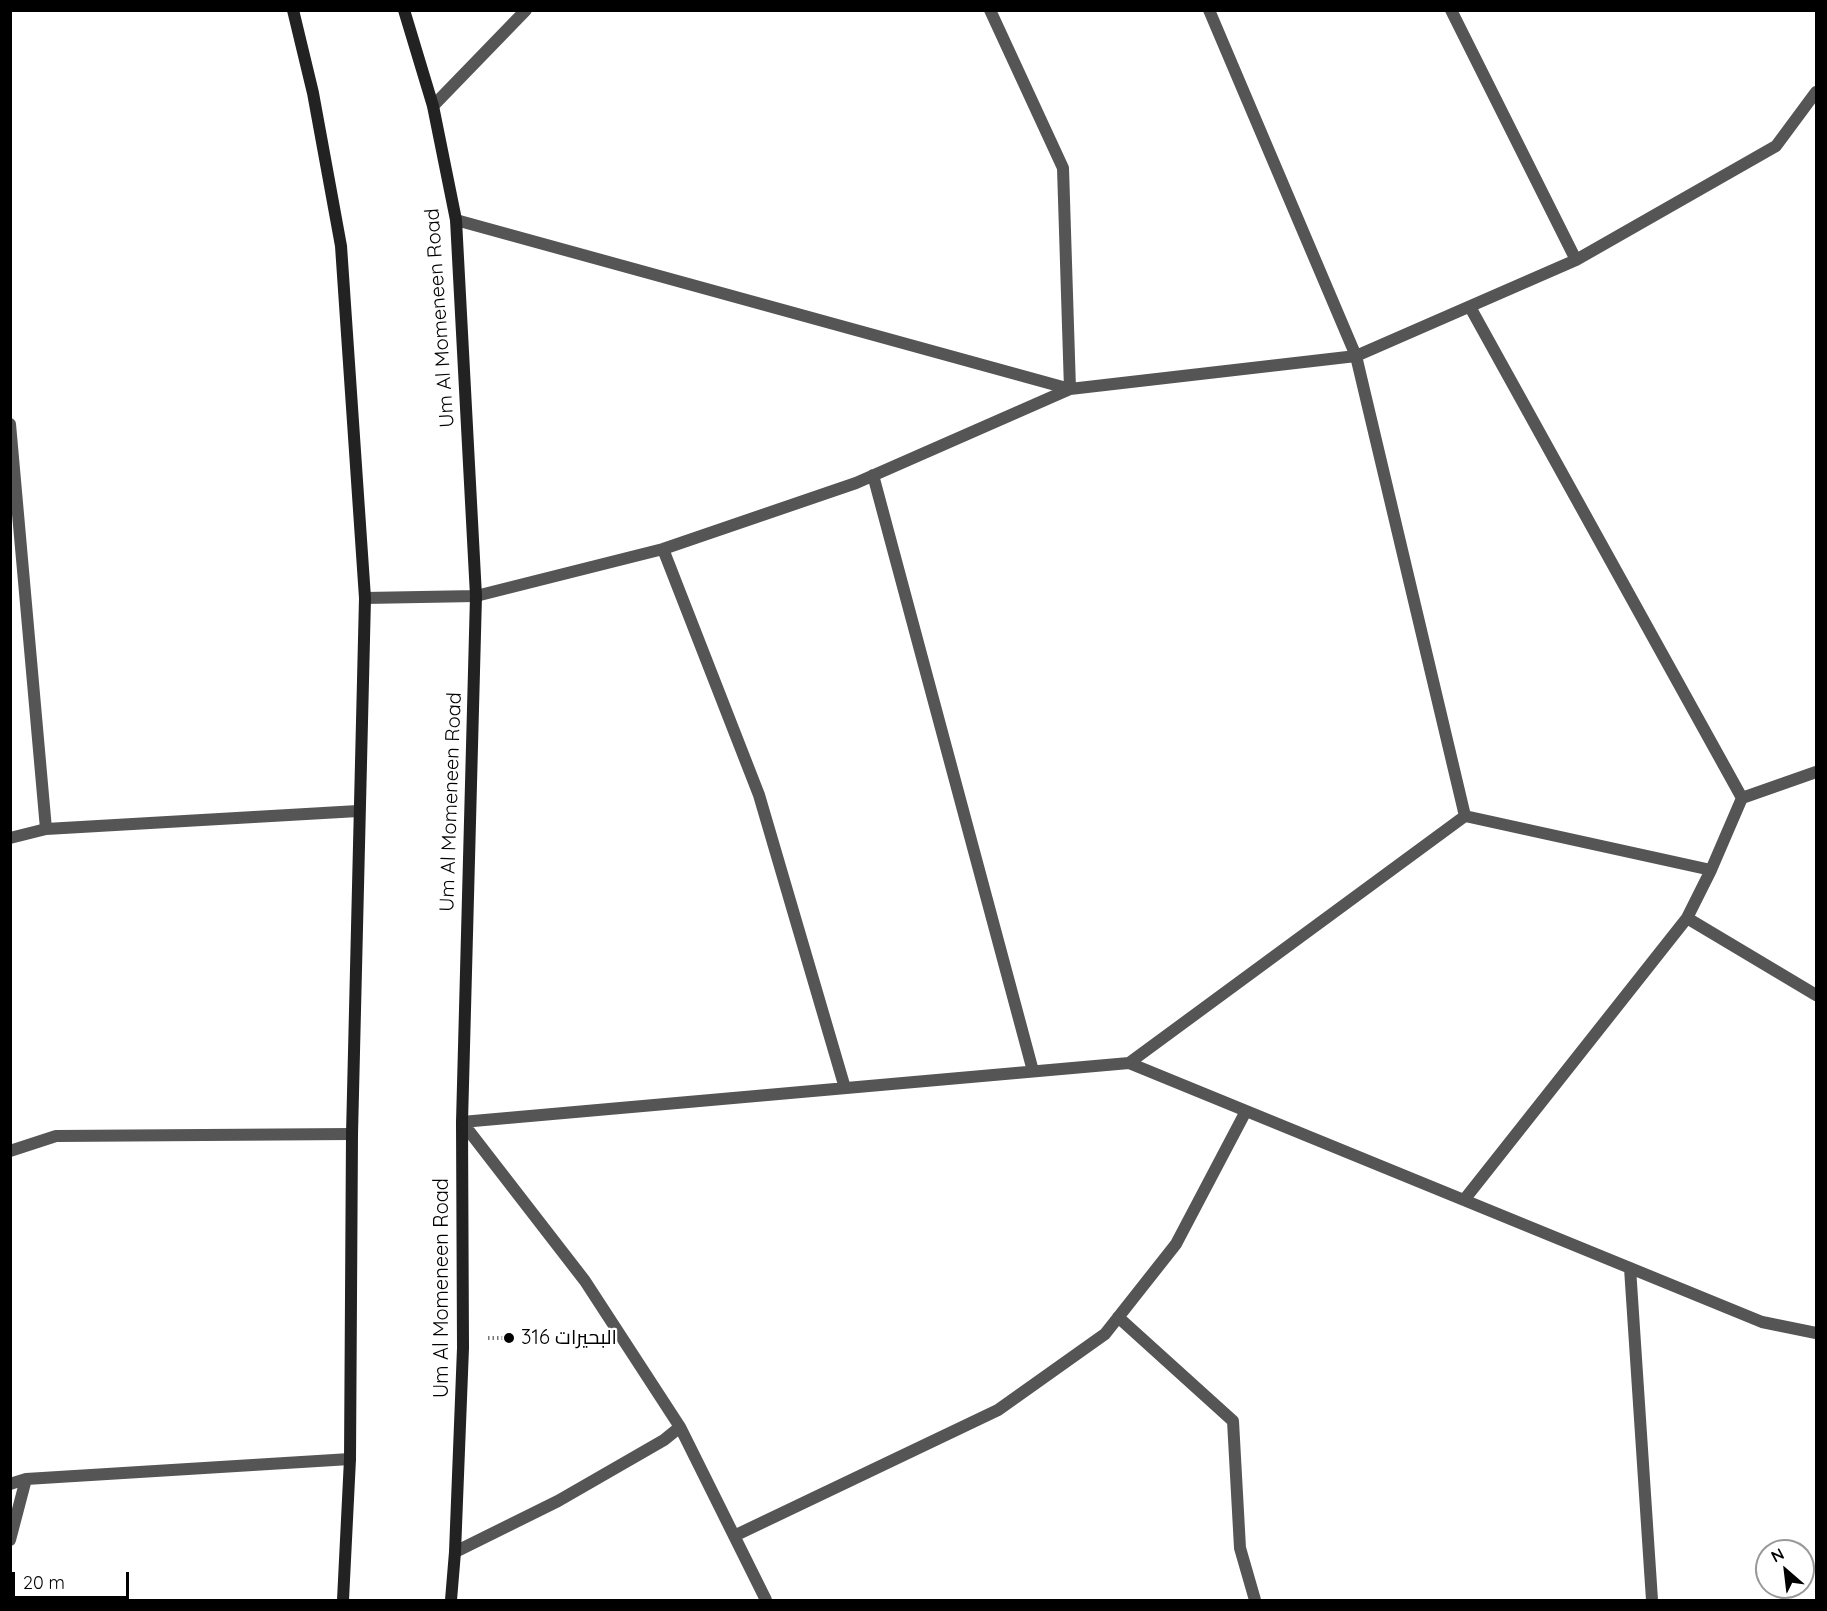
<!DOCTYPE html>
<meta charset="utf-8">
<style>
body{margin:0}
#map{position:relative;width:1827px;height:1611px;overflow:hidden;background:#fff;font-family:Quicksand,sans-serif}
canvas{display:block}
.frame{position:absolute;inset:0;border:12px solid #000;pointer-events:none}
.north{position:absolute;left:1755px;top:1539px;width:60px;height:60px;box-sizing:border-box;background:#fff;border:2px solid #999;border-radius:50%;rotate:332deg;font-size:16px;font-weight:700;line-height:24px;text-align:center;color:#000}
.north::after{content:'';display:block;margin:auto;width:21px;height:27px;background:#000;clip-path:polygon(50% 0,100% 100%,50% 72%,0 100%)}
.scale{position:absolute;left:12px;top:1572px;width:117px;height:27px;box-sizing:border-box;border:3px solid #000;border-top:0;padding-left:8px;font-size:18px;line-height:21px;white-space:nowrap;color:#000;-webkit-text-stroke:4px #fff;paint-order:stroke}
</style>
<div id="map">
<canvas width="1827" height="1611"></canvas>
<div class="frame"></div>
<div class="north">N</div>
<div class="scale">20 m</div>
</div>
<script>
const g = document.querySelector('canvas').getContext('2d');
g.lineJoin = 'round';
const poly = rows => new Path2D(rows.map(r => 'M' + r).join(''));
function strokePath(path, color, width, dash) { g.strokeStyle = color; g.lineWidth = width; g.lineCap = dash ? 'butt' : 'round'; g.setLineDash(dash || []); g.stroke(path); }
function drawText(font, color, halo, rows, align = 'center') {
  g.font = font + ' Quicksand,Cairo,sans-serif'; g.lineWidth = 4.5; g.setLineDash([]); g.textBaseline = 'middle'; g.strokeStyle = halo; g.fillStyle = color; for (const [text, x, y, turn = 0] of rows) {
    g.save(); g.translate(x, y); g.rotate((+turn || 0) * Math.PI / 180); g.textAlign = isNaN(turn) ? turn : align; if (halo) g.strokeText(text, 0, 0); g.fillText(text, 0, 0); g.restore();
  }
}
const path = poly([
 [488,1338,509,1338]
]);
const minor = poly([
 [1209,10,1356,356,1465,816],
 [1451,10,1576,260],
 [433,106,526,10],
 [456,220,1070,389,1356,356,1576,260,1776,146,1816,92],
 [1470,307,1742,798],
 [10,424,46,829],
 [873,475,1033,1071],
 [663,549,759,795,845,1088],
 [365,598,476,596,663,549,856,483,1070,389,1063,168,990,10],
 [10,838,46,829,358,811],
 [1711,870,1742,798,1816,772],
 [1687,918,1816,995],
 [1129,1063,1465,816,1711,870,1687,918,1464,1200],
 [462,1122,1129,1063,1762,1322,1816,1333],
 [462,1122,585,1281,680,1427,766,1600],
 [10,1151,56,1136,352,1134],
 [1630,1268,1652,1600],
 [1118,1317,1233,1421,1240,1548,1255,1600],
 [10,1484,26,1479,350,1459],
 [734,1536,998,1410,1105,1334,1176,1244,1246,1111],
 [10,1540,26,1479],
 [455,1552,558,1501,664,1440,680,1427]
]);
const secondary = poly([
 [293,10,313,93,341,246,365,598,352,1134,350,1459,343,1600],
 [404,10,433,106,456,220,476,596,462,1122,463,1348,455,1552,451,1600]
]);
const markers = [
 [509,1338,6,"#000"]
];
const streetNames = [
 ["Um Al Momeneen Road",440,318,-94],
 ["Um Al Momeneen Road",451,802,-88],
 ["Um Al Momeneen Road",442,1288,-90]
];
const poiNames = [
 ["البحيرات 316",521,1338]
];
strokePath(path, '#777', 4, [1.5, 3]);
strokePath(minor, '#555', 12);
strokePath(secondary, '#222', 12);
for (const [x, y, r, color] of markers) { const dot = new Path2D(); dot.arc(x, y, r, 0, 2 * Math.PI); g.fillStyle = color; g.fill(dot); strokePath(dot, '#fff', 2); }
drawText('20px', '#000', '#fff', streetNames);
drawText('20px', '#000', '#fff', poiNames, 'left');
</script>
